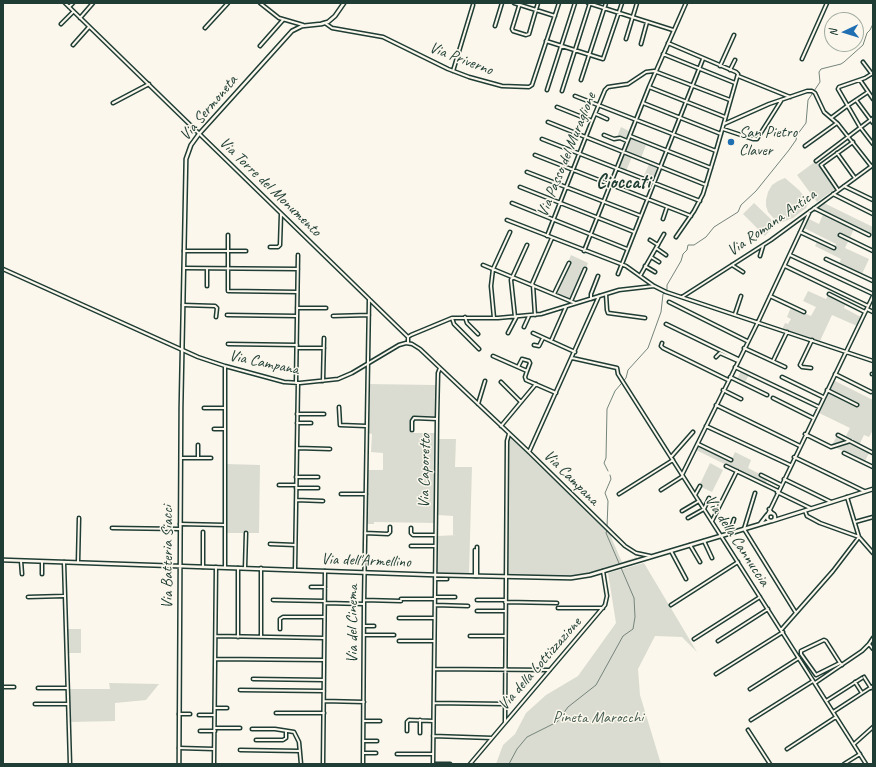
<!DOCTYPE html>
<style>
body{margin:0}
#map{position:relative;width:876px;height:767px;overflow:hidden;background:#fbf7ec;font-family:Caveat,sans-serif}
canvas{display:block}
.frame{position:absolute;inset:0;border:4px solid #1f3d34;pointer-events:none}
.north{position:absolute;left:824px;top:12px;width:40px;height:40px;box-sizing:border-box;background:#fbf7ec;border:1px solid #a3ada2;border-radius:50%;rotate:266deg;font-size:11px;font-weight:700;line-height:16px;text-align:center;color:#1f3d34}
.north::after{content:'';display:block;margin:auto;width:14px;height:18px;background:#1f6fb2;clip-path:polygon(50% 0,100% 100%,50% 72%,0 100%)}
</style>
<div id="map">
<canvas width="876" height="767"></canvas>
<div class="frame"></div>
<div class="north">N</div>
</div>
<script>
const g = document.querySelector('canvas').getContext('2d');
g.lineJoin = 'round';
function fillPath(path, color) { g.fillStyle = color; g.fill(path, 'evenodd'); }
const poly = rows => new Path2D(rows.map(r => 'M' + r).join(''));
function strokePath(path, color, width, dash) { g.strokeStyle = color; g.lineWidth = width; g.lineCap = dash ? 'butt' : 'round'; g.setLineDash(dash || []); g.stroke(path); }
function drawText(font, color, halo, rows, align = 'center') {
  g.font = font + ' Caveat,sans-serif'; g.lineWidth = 3; g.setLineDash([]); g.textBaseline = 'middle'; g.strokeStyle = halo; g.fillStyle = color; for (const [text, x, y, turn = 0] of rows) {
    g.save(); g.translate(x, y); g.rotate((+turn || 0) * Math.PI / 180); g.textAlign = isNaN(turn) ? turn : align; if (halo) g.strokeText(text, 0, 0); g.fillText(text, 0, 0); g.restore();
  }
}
const green = poly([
 [621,127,629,131,625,140,617,137],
 [630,138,646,145,641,158,625,152],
 [624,154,632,157,626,171,618,168],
 [816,161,835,189,817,202,797,175],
 [649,164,657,168,652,182,643,178],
 [785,178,799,190,807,200,808,204,806,208,793,218,780,223,776,221,768,212,766,206,766,200,768,192,772,185,778,181],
 [754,203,776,224,765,236,743,214],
 [824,203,873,227,873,236,855,227,845,248,869,259,862,274,839,264,841,259,815,246,817,242,834,249,836,244,804,228,809,219,819,224,824,212,816,208],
 [571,255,588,263,586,269,585,268,570,300,555,293],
 [808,291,826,299,828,295,846,303,844,308,861,317,857,326,832,315,820,341,782,330,785,323,788,324,791,319,787,317,791,307,811,316,816,307,803,301],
 [741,371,749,375,745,382,737,379],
 [833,380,873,400,873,430,869,437,864,435,858,447,869,453,865,461,832,446,838,433,846,436,850,428,817,412],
 [368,384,436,385,436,418,412,417,411,433,435,433,434,523,374,522,374,524,367,524,368,470,383,470,383,453,371,452,372,434,367,433],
 [508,438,511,438,612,535,611,537,622,562,637,557,637,559,581,576,563,578,506,575],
 [439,439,456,439,455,467,472,467,469,574,438,573,438,536,457,535,453,535,453,516,438,515],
 [698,445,731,461,735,452,751,460,748,468,768,478,765,484,696,450],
 [710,463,723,470,712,492,699,486],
 [227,464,260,465,259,533,226,533],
 [644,563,697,652,682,637,655,636,638,669,640,695,661,764,496,764,503,745,515,734,526,713,546,695,578,676,616,623,608,573],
 [68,629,81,629,81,653,68,653],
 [109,683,159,684,146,700,115,703,115,721,70,722,69,689,110,689]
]);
const stream = poly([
 [608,471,604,463,606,458,607,409,615,391,626,378,628,370,648,348,661,312,663,294,667,290,667,285,681,261,683,254,687,250,688,245,694,245,706,237,714,227,738,212,741,205,756,191,789,150,796,140,797,135,806,123,808,100,820,82,819,72,821,69,841,64,844,62,863,45,867,33,870,30,873,24],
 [607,527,608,501,605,493,611,479,610,475],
 [509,764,517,749,527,737,557,722,568,707,596,685,623,636,633,629,635,617,634,598,606,533,607,530]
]);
const street = poly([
 [65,3,408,337],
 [260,3,279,18,303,25],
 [514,3,555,16],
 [520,3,512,29,513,31,526,35,529,34,538,3],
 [588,3,673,30],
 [69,7,73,3],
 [80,18,93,3],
 [325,23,332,28,383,37,448,69,469,77,502,86,529,87,532,85,559,3],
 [61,24,73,12],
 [495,26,502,3],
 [205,28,228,3],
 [626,39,637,3],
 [546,41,603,59,622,3],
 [668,43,736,72,738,74,716,151,703,194,694,211,676,237],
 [641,44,647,22],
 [73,45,89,27],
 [260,46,283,20],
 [663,54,735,83],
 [802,59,827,3],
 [863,62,872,74],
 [720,66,734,35],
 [730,70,735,60],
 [453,71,473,5],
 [873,73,865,78,839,87,838,89,860,127,873,144],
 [738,76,790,97],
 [581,80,606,3],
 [860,80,873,99],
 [649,87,725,117],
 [547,90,575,3],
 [562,91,590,3],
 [575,96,716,151],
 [856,100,873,123],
 [113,103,149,84],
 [643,103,721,134],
 [557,107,592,121],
 [596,114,607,119],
 [831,118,847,106,868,92],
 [548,122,706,185],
 [724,124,769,104,807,91,812,91,815,93,824,112,838,124,871,166],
 [723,129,753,139,757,139,781,101],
 [604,135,614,139,620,138,627,141],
 [630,136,711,168],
 [542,139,700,201],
 [805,146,837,123],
 [837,153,855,178],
 [535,155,691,216],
 [816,161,873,118],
 [527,172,641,216],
 [844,186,873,200],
 [520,187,634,232],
 [838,190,821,165,853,142],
 [833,194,873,214],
 [512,203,627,249],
 [814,208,869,235],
 [663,219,667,207],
 [507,220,626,266,654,286,666,292,873,361],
 [800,232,834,248],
 [228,235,228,291,297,292],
 [840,235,873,251],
 [547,236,592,121,605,90,608,87,628,84,646,72,654,71,730,100],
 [650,240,658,245],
 [270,247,278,247,280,245,281,214],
 [656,248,666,255],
 [184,251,246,251],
 [584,251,649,87,686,3],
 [790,255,873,294],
 [760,256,763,246],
 [651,257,659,262],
 [826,259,873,281],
 [483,265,575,303],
 [732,265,743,272],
 [645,266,655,272],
 [785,266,868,306],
 [184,268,298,269],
 [3,269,198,357,225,366,284,382,300,383,338,379,352,373,399,345,406,343,412,344,420,349,529,452,625,546,636,553,650,556],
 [618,274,703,59],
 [640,276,664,234],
 [532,284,552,238],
 [533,285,535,315],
 [207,286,207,269],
 [554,294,569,263],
 [606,294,607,310,608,313,645,318],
 [829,294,865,312],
 [770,296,804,312],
 [682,297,771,240,873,165],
 [591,299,591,294,598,276],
 [571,301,585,269],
 [669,302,747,341],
 [183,305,215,306,217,308,216,317],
 [297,308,326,308],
 [867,309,873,312],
 [735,314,741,296],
 [227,315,297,316],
 [333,316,369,315],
 [465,317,467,323,478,334],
 [515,317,511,280,527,245],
 [452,318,454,324,479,349],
 [494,318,491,286,493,269,510,232],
 [666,324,738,359],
 [524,327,529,316],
 [508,333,517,316],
 [533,333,575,352],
 [551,341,566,307],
 [408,343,408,337,411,335,452,318,498,318,541,314,619,290,654,286],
 [662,343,661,346,663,348,728,380],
 [228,344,297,345],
 [534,345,539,346,543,338],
 [297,348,324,348],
 [744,348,785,367],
 [493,356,527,371,525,377,526,380,556,393],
 [716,357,720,353,738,361],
 [572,358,617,368,618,374,866,764],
 [773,361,787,332],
 [518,367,522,359,529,361,530,363,527,371],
 [735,367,819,407],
 [811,368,802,367,800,365,812,340],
 [835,374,871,392],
 [872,374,873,374],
 [730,377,767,395],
 [782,377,823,397],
 [323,381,324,338],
 [501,382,521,402],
 [296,383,298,255],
 [723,390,741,399],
 [827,390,857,405],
 [773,398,813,418],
 [478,404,485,381],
 [716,405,800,446],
 [339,407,340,425,366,426],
 [204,408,225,408],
 [297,414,324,414],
 [297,423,311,423],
 [501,426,536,384],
 [706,426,790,465],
 [214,429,225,429],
 [412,430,412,421,414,418,437,419],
 [805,434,831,447,850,441],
 [838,435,873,453],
 [698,444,731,460],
 [297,448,330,449],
 [529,452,599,296],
 [844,453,873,467],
 [198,457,198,445],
 [671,457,693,432],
 [794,457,864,491],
 [181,458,211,458],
 [726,466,778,491],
 [682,475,758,322,810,211],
 [761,475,781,485],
 [296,477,318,477],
 [784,479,831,502],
 [279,485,296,485],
 [296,488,318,488],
 [661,490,683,476],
 [777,492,810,508],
 [755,493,744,529,796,613],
 [341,494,366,494],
 [619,494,673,460],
 [695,495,700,486],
 [847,497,859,537],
 [296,500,323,501],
 [769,509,772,513],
 [682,511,699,501],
 [805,511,807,516,820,523,859,537,873,553],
 [768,514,873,296],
 [688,518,704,509,709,498],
 [712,521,737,471],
 [855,522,873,517],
 [180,524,225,525],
 [112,528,180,529],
 [411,528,411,533,413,535,435,535],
 [365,533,388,534,390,532,390,527],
 [729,534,734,519],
 [704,541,712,558],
 [270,544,295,545],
 [690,545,700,562],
 [411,546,435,546],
 [671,551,686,579],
 [21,561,22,574],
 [42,562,42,574],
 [64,562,70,764],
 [78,562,79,518],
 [203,567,203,532],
 [225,567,225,366],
 [245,568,246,533],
 [295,570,298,383],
 [475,576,475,550],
 [477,576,477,547],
 [435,579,447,579],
 [311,587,325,587],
 [28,597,64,596],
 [435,597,455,597],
 [401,599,435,599],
 [273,600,325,601],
 [364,600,401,601],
 [477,600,505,600],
 [505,602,557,603],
 [325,603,364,604],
 [435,605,468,606],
 [671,605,738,562],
 [558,608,603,608],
 [477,611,505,611],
 [399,618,434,618],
 [364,626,374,626],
 [280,629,280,619,283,617,324,617],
 [781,630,833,571,859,537],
 [364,635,394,635],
 [216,636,324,638],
 [470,636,505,636],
 [238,637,238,568],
 [261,637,261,568],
 [694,639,760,597],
 [399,641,434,641],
 [718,641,768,609],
 [869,644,873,649],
 [215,659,324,660],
 [840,663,816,675,801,654,801,651,824,640,826,641,840,663,842,665],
 [434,669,550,670],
 [716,674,783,632],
 [864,677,871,688],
 [253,679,324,680],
 [855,682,862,693],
 [815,683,862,651,869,644,873,638],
 [3,687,14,687],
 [38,688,67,688],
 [750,689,799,658],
 [240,690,324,691],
 [324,701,364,702],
 [826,701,862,678],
 [434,703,505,704],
 [35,704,68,704],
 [215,708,227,708],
 [833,712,873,686],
 [276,713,324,713],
 [179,714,190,714],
 [199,715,214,715],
 [751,720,813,681],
 [364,721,380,721],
 [505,722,507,441,509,434],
 [215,728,240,728],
 [252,729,275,729,294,732,299,742,301,764],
 [748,730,770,764],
 [200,731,215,731],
 [407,731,407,722,409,720,433,721],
 [420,733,420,720],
 [433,736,492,738],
 [256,740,283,740,286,738,286,731],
 [363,741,377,741],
 [854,744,873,727],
 [179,748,214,749],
 [787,749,836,717],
 [240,750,300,751],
 [363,753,376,753],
 [397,754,433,754],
 [214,764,216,567],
 [323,764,325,571],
 [363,764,364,604,369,299],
 [433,764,437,419,438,373,440,368],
 [433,764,450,764],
 [470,764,605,605,607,596,603,571],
 [844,764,860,754]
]);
const secondary = poly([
 '767 517a4 4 0 1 1 8 0a4 4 0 1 1-8 0Z',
 [772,521,873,489],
 [760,524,767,515],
 [3,560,435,575,571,578,590,575,771,521],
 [179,764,181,407,186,159,191,145,199,134,292,31,302,26,321,24,328,22,335,16,344,3]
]);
const markers = [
 [731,142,4,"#1f6fb2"]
];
const streetNames = [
 ["Via Priverno",461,59,21],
 ["Via Sermoneta",209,108,-50],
 ["Via Passo del Muraglione",567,155,-68],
 ["Via Torre del Monumento",270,187,44],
 ["Via Romana Antica",772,223,-35],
 ["Via Campana",264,363,12],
 ["Via Caporetto",425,471,-89],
 ["Via Campana",571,478,45],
 ["Via della Cannuccia",737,541,57],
 ["Via Batteria Siacci",168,557,-90],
 ["Via dell'Armellino",366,561,2],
 ["Via del Cinema",353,624,-90],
 ["Via della Lottizzazione",540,664,-49]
];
const poiNames = [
 ["San Pietro",739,133],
 ["Claver",739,151]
];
const parkNames = [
 ["Pineta Marocchi",598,718]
];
const districtNames = [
 ["Cioccati",623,183]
];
fillPath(green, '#dbdcd1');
strokePath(stream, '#74847b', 1);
strokePath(street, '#1f3d34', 5);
strokePath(secondary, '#1f3d34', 5.5);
strokePath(street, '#fbf7ec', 2);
strokePath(secondary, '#fbf7ec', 2.5);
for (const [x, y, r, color] of markers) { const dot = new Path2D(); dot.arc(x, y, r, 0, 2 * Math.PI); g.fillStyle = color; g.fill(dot); strokePath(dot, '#fbf7ec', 1.5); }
drawText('16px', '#1f3d34', '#fbf7ec', streetNames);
drawText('16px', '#1f3d34', '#fbf7ec', poiNames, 'left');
drawText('16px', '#455d53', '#fbf7ec', parkNames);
drawText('bold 20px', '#1f3d34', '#fbf7ec', districtNames);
</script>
